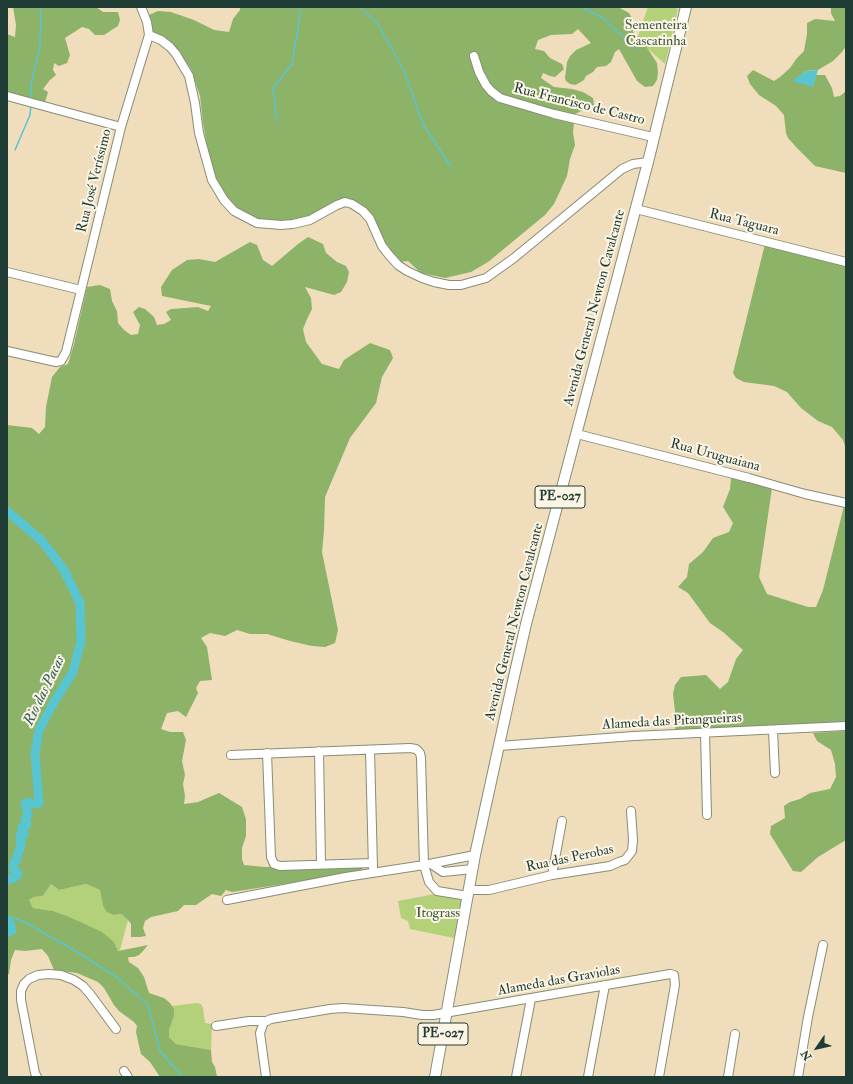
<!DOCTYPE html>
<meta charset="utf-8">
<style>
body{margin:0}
#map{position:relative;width:853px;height:1084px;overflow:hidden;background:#efddbb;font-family:"IM FELL Double Pica",serif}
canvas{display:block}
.frame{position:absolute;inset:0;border:8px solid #1f3d34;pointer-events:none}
.north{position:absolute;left:797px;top:1028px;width:40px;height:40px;-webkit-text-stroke:3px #fcf5e5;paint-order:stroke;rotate:236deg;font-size:11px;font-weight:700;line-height:16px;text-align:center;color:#1f3d34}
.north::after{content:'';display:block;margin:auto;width:14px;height:18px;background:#1f3d34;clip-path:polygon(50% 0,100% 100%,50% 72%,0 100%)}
</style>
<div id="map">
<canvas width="853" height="1084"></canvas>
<div class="frame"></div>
<div class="north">N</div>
</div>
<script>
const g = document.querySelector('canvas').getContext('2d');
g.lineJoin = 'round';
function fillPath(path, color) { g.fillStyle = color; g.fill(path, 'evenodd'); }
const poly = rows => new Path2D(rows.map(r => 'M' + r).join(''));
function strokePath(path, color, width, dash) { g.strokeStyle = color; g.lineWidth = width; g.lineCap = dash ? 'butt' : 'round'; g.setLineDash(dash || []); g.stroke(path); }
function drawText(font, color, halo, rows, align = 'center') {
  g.font = font + ' "IM FELL Double Pica",serif'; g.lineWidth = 4; g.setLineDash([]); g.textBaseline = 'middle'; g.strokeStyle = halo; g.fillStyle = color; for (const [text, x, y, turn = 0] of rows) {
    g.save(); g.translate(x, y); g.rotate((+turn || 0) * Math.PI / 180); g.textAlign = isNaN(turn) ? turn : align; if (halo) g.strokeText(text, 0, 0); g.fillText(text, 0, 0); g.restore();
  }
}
const green = poly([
 [648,7,672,7,678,9,665,64,637,39],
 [51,884,59,890,86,884,100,890,103,906,114,915,121,914,128,920,120,950,118,951,114,942,67,916,53,911,33,908,29,900,34,897,43,896],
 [435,894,463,898,454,938,410,929,408,921,401,918,398,901],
 [197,1003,201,1004,203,1008,205,1023,212,1024,211,1050,176,1044,169,1037,169,1030,174,1016,174,1009,172,1006]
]);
const forest = poly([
 [13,7,96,7,103,12,118,12,120,20,118,26,104,35,95,35,89,29,82,27,65,38,70,55,67,63,59,66,54,63,53,70,56,75,50,80,43,89,48,92,45,102,7,92,7,34,15,37,16,25],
 [240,7,618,7,629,13,632,18,633,32,642,40,657,63,658,73,657,80,653,86,645,87,637,81,619,49,615,52,611,62,606,66,597,67,593,72,586,76,584,80,579,83,575,85,570,84,566,81,565,78,567,62,570,56,576,50,591,43,578,29,572,34,551,35,538,40,535,49,544,51,550,58,562,64,564,69,555,77,550,76,543,73,541,78,554,87,572,89,583,92,593,98,594,105,575,114,573,132,575,145,570,159,567,176,554,204,545,215,488,262,471,272,445,278,421,273,408,261,400,262,387,249,372,217,367,209,358,202,351,199,311,217,280,223,264,221,248,216,236,208,226,197,218,185,211,170,203,123,200,96,191,69,179,53,166,39,152,31,148,18,149,15,158,11,171,12,194,20,214,30,229,32,233,19,240,10],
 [831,7,846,7,846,46,842,52,833,61,818,70,806,71,793,81,813,86,816,75,825,75,832,88,834,97,840,96,846,91,846,173,815,166,797,148,788,138,786,133,784,115,776,106,759,95,750,84,747,76,753,70,774,81,780,77,790,68,797,58,804,51,807,34,807,23,815,19,835,21,831,13],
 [308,237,323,244,326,253,337,262,346,266,349,272,347,282,341,292,334,295,305,287,311,298,312,309,307,319,303,329,306,342,322,364,339,369,344,360,370,343,390,350,393,358,382,377,376,403,350,438,325,497,324,531,322,552,338,630,335,643,325,647,312,646,290,641,267,634,250,634,237,630,225,636,210,633,201,638,207,647,212,680,200,681,196,688,198,693,186,717,178,711,167,713,161,729,170,732,183,732,186,740,182,761,185,775,183,784,185,796,184,804,198,802,219,793,242,807,246,819,246,836,242,848,242,859,244,865,265,867,361,865,363,871,361,872,232,892,226,890,221,896,212,894,196,905,184,905,178,911,151,917,145,921,143,928,146,936,140,937,131,937,131,924,128,920,121,914,114,915,107,912,103,906,100,890,86,884,59,890,51,884,43,896,34,897,29,900,33,908,53,911,67,916,102,932,114,942,118,951,148,945,143,951,139,955,134,957,129,957,128,958,129,962,138,968,144,977,149,993,164,998,170,1003,174,1009,174,1016,169,1030,169,1037,176,1044,211,1050,212,1062,215,1067,217,1077,160,1077,150,1062,141,1054,136,1032,137,1026,134,1022,119,1011,114,1005,104,988,98,982,77,973,54,970,48,956,42,949,25,951,15,950,11,960,9,974,7,975,7,425,32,428,39,434,45,427,46,407,52,377,60,367,68,364,74,344,87,287,100,285,110,289,112,301,117,311,118,323,124,330,131,335,138,334,140,325,133,312,139,307,145,309,154,317,157,325,164,324,171,320,166,312,171,309,198,307,208,311,211,306,162,296,161,287,172,270,187,260,199,259,215,262,250,242,257,245,263,260,272,266,298,244],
 [765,244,846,265,846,449,843,440,832,427,818,421,801,408,787,392,774,386,744,382,736,378,733,373],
 [731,478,772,488,759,577,767,594,808,607,816,607,823,590,844,506,846,506,846,722,675,730,676,720,673,694,675,685,681,677,706,675,720,689,728,682,736,659,743,650,723,632,710,623,688,593,678,587,687,577,689,564,703,552,713,538,729,532,733,523,723,507,730,489],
 [846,731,846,840,818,857,801,872,793,871,770,834,771,826,785,818,784,806,790,802,800,799,810,793,830,789,836,777,835,764,831,750,817,741,813,733]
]);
const water = poly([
 [818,70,813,87,792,81,806,71]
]);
const stream = poly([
 [360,7,378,24,404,71,423,124,451,167],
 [581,7,603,18,636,49],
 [31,99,31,85,40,46,41,7],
 [277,121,273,88,292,64,300,15,299,7],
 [15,150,30,115,31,105],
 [7,916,23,921,74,950,118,978,148,1005,160,1051,183,1077]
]);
const river = poly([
 [7,511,42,541,64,570,80,603,81,641,73,672,54,702,39,730,35,754,39,803,34,804,27,802,25,804,28,815,25,819,27,824,26,826,22,827,23,829,22,831,24,835,20,836,21,846,17,856,17,860,15,861,13,868,18,874,14,878,7,880],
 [7,920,9,921,12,930,7,933]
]);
const minor = poly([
 [149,35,161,40,170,47,176,54,189,76,195,103,199,133,212,180,224,200,234,211,257,223,281,225,293,224,310,220,337,205,345,202,352,204,363,211,370,219,382,246,389,255,398,265,407,271,422,278,434,282,449,285,461,285,486,278,514,258,622,169,633,164,648,162],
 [474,56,479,72,486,85,491,91,500,98,554,114,653,137],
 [7,96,121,127],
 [636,209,846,262],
 [7,272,81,290],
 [7,351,56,362,61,361,66,352,121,127,149,35,147,22,141,7],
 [577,434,749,478,805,494,846,503],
 [773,730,775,773],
 [705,733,707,815],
 [499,746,634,736,846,726],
 [370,750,373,868],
 [319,751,321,864],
 [267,753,271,857,274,864,280,866,373,863],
 [231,755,410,748,416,749,420,753,421,758,424,865,429,882,437,891,468,896],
 [431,864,443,872,473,869],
 [552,875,562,821],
 [469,890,489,890,552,875,610,866,619,862,625,860,632,851,633,840,631,811],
 [227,900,346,877,424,865,475,855],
 [216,1026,249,1021,267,1021],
 [124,1071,128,1077],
 [37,1077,35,1073,21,1000,21,991,24,984,29,979,38,975,49,974,61,975,74,980,83,986,90,994,116,1029],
 [266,1077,260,1033,264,1022,271,1019,330,1009,343,1008,403,1012,422,1015,433,1015,670,974,674,975,675,985,659,1077],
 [516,1077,531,999],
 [588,1077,605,985],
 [728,1077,735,1034],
 [798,1077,808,1017,823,945]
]);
const major = poly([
 [435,1077,475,855,513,681,526,624,648,162,686,7]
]);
const shields = [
 [560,497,50],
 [443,1034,50]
];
const shieldNames = [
 ["PE-027",560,497],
 ["PE-027",443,1034]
];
const parkNames = [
 ["Sementeira",656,26],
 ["Cascatinha",656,42],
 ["Itograss",438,914]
];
const streetNames = [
 ["Rua Francisco de Castro",579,105,14],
 ["Rua José Veríssimo",95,181,-76],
 ["Rua Taguara",744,223,14],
 ["Avenida General Newton Cavalcante",595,308,-75],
 ["Rua Uruguaiana",715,456,15],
 ["Avenida General Newton Cavalcante",515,622,-76],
 ["Alameda das Pitangueiras",672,722,-3],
 ["Rua das Perobas",570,859,-12],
 ["Alameda das Graviolas",559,981,-10]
];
const waterNames = [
 ["Rio das Pacas",45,691,-64]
];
fillPath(green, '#b2d178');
fillPath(forest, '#8db368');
fillPath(water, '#58c5d0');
strokePath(stream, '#58c5d0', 1.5);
strokePath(river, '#58c5d0', 9);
strokePath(minor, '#878d78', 10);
strokePath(major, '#878d78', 12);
strokePath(minor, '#fff', 8);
strokePath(major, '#fff', 10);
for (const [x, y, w] of shields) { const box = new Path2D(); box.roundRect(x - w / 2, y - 11, w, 22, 3); g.fillStyle = '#fcf5e5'; g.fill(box); strokePath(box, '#1f3d34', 1); }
drawText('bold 13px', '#1f3d34', null, shieldNames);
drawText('14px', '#3c5b42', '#fcf5e5', parkNames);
drawText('14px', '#1f3d34', '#fcf5e5', streetNames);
drawText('italic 15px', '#2d5f5b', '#fcf5e5', waterNames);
</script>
